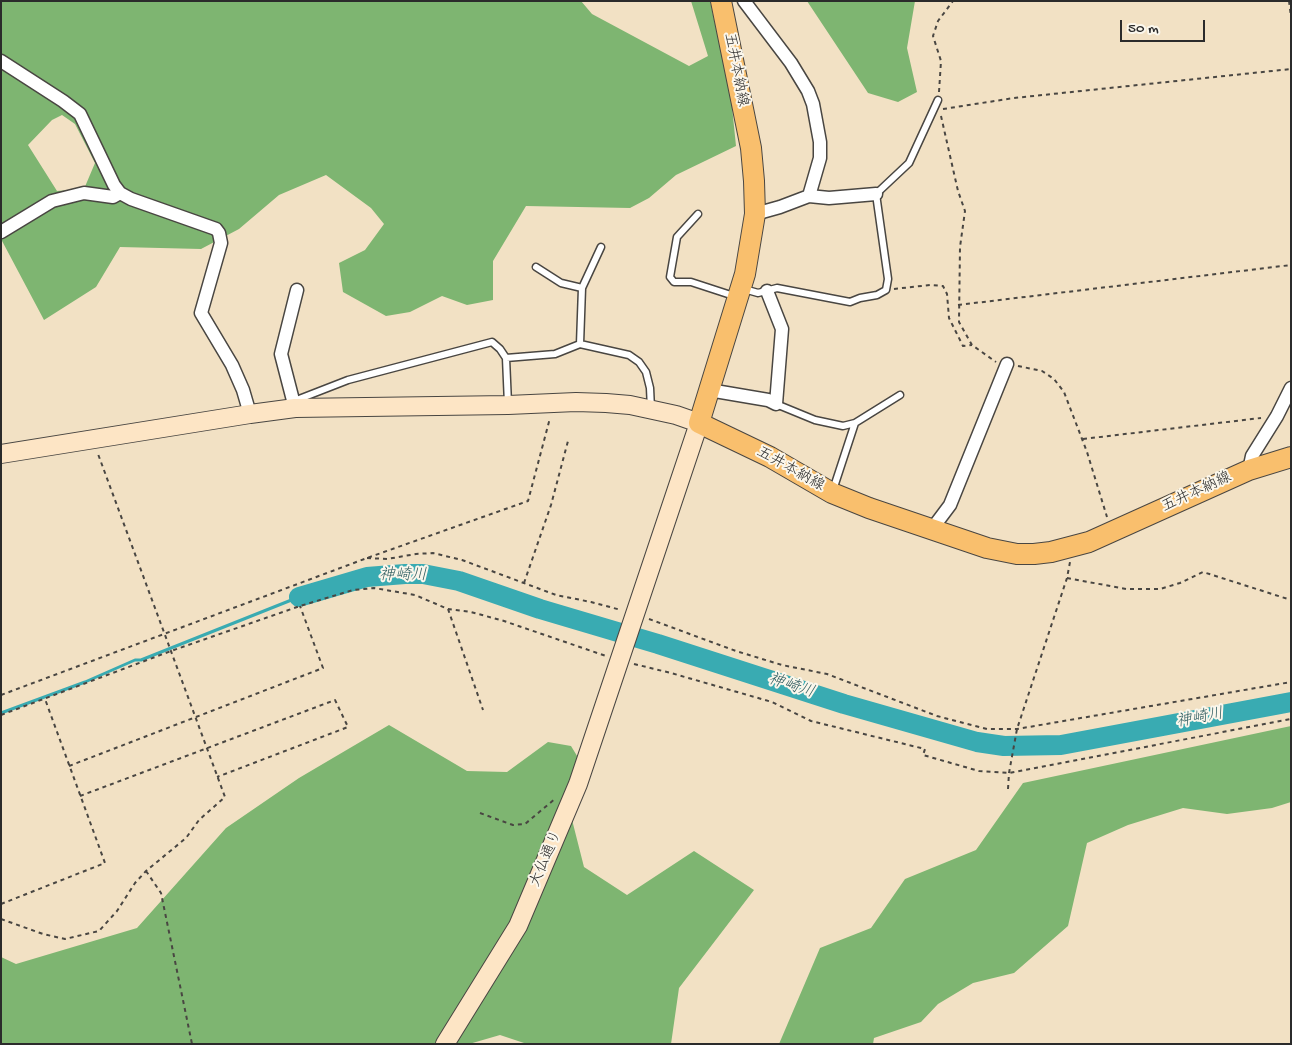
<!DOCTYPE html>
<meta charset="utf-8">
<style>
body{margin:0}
#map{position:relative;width:1292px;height:1045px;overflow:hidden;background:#f2e1c4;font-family:"Gochi Hand",sans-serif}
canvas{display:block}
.frame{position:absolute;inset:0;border:2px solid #2b2b2b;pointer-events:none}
.scale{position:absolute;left:1120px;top:20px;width:85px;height:22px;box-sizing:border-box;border:2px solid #2b2b2b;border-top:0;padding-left:6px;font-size:15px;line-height:18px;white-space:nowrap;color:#2b2b2b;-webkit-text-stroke:4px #fbf7ec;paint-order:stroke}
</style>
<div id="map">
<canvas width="1292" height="1045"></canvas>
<div class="frame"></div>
<div class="scale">50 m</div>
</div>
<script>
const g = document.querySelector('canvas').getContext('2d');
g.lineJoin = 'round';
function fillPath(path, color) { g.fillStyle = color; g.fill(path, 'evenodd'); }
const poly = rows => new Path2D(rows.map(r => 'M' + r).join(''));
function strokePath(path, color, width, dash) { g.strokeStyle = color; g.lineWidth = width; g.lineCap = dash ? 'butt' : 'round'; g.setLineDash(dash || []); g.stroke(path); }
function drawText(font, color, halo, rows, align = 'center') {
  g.font = font + ' "Gochi Hand","Klee One",sans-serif'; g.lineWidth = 4; g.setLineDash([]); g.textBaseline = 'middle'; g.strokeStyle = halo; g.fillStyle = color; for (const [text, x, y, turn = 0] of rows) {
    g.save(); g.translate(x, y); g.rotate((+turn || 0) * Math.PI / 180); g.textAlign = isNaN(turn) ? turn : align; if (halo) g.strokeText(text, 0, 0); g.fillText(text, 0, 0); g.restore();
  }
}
const forest = poly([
 [1,1,581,1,592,14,689,66,708,56,691,1,710,1,731,97,736,146,676,175,649,198,630,208,526,206,493,261,493,300,467,305,442,296,410,312,386,316,343,292,339,263,365,250,384,224,371,208,326,175,279,195,239,229,201,249,120,247,96,287,44,320,1,239],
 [62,115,75,124,95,163,84,189,57,191,28,145,52,120],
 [807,1,915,1,907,48,917,92,898,102,868,93],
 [389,725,467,771,507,772,548,742,571,746,582,764,569,808,584,867,627,895,694,851,754,890,679,988,671,1044,527,1044,500,1035,469,1044,1,1044,1,957,16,964,137,928,226,828,299,778],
 [1291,726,1291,802,1272,808,1227,814,1183,808,1128,825,1087,843,1068,926,1014,973,973,983,938,1004,921,1022,874,1038,873,1044,779,1044,820,948,871,928,905,879,976,850,1023,783]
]);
const stream = poly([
 [1,713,85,682,135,660,141,660,299,597]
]);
const river = poly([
 [299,597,367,577,405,574,423,574,459,581,540,609,658,644,844,704,977,742,1004,746,1061,745,1291,702]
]);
const path = poly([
 [1289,1,1291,17],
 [939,92,941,61,933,36,938,21,953,1],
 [943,109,1014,98,1291,69],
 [941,116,958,191,965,211,960,247,959,322,972,345,996,362],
 [894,289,930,285,943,286,947,294,949,318,963,346,972,345],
 [958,305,1291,265],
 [1018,366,1042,371,1054,379,1064,392,1087,452,1107,517],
 [1083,439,1261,418],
 [367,558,387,559,416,554,433,553,462,560,556,595,591,602,621,610],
 [1067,578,1126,589,1160,589,1180,583,1203,572,1291,600],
 [524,583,551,505,568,441],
 [448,609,483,710],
 [649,619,736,651,782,665,827,674,937,716,987,729,1017,729,1291,682],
 [634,664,671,673,772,702,811,721,925,749,923,755,979,771,1009,773,1291,719],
 [1,695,367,558,528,501,550,418],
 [1,715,171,651,300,606,353,590,374,588,415,595,448,609,471,612,504,621,606,656],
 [69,766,323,668,300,606],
 [1008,789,1009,773,1017,729,1067,578,1070,562],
 [80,796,335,700,348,727,217,777],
 [480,813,513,825,525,824,556,798],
 [146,871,161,893,192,1044],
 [1,904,105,863,45,699],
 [1,919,43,934,65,939,99,931,117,911,135,883,146,871,186,838,199,820,225,797,98,454]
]);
const lane = poly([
 [698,214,677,237,670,277,674,282,691,282,737,297],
 [536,267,561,283,582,288],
 [744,289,758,293,777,288,850,302,860,298,877,295,886,290,888,279,876,194,909,163,938,100],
 [580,344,582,288,601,247],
 [506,358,555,354,580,344,629,355,639,362,646,372,650,388,651,409],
 [294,401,348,380,492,342,500,349,506,358,508,404],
 [776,404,815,420,843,426,855,423,900,395],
 [833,490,855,423]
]);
const street = poly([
 [744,1,791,63,808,91,813,104,820,142,820,158,809,196,780,207,755,214],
 [1,61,63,101,80,114,114,185,120,193,131,199,216,229,219,233,221,243,201,313,232,365,243,390,250,414],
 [809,196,829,198,876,194],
 [1,232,52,201,84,193,113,197,120,193],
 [709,390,768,400,776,404,782,329,767,291],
 [295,408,281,354,297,290],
 [1249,470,1252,456,1277,416,1291,388],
 [932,529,950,505,1007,364]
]);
const secondary = poly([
 [1,454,250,414,295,408,508,405,576,402,606,403,630,405,676,415,699,423,578,784,518,926,445,1044]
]);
const primary = poly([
 [721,1,751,148,754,181,755,214,745,274,699,423,770,457,832,493,869,508,987,548,1017,554,1034,554,1051,552,1089,542,1249,470,1291,457]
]);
const streetNames = [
 ["五井本納線",735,70,79],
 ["五井本納線",790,470,29],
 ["五井本納線",1197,493,-25],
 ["大仏通り",547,859,-67]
];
const waterNames = [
 ["神崎川",403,577],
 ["神崎川",791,687,18],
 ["神崎川",1200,719,-11]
];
fillPath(forest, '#7eb571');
strokePath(stream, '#39abb2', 3);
strokePath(river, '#39abb2', 20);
strokePath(lane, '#494642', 9);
strokePath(street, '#494642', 15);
strokePath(secondary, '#494642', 20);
strokePath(primary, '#494642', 22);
strokePath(path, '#494642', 2, [4, 4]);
strokePath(lane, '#fff', 6);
strokePath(street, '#fff', 12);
strokePath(secondary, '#fde5c5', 18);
strokePath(primary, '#f9bf6d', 20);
drawText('15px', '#2b2b2b', '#fbf7ec', streetNames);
drawText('italic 16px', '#315e61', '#fbf7ec', waterNames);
</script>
